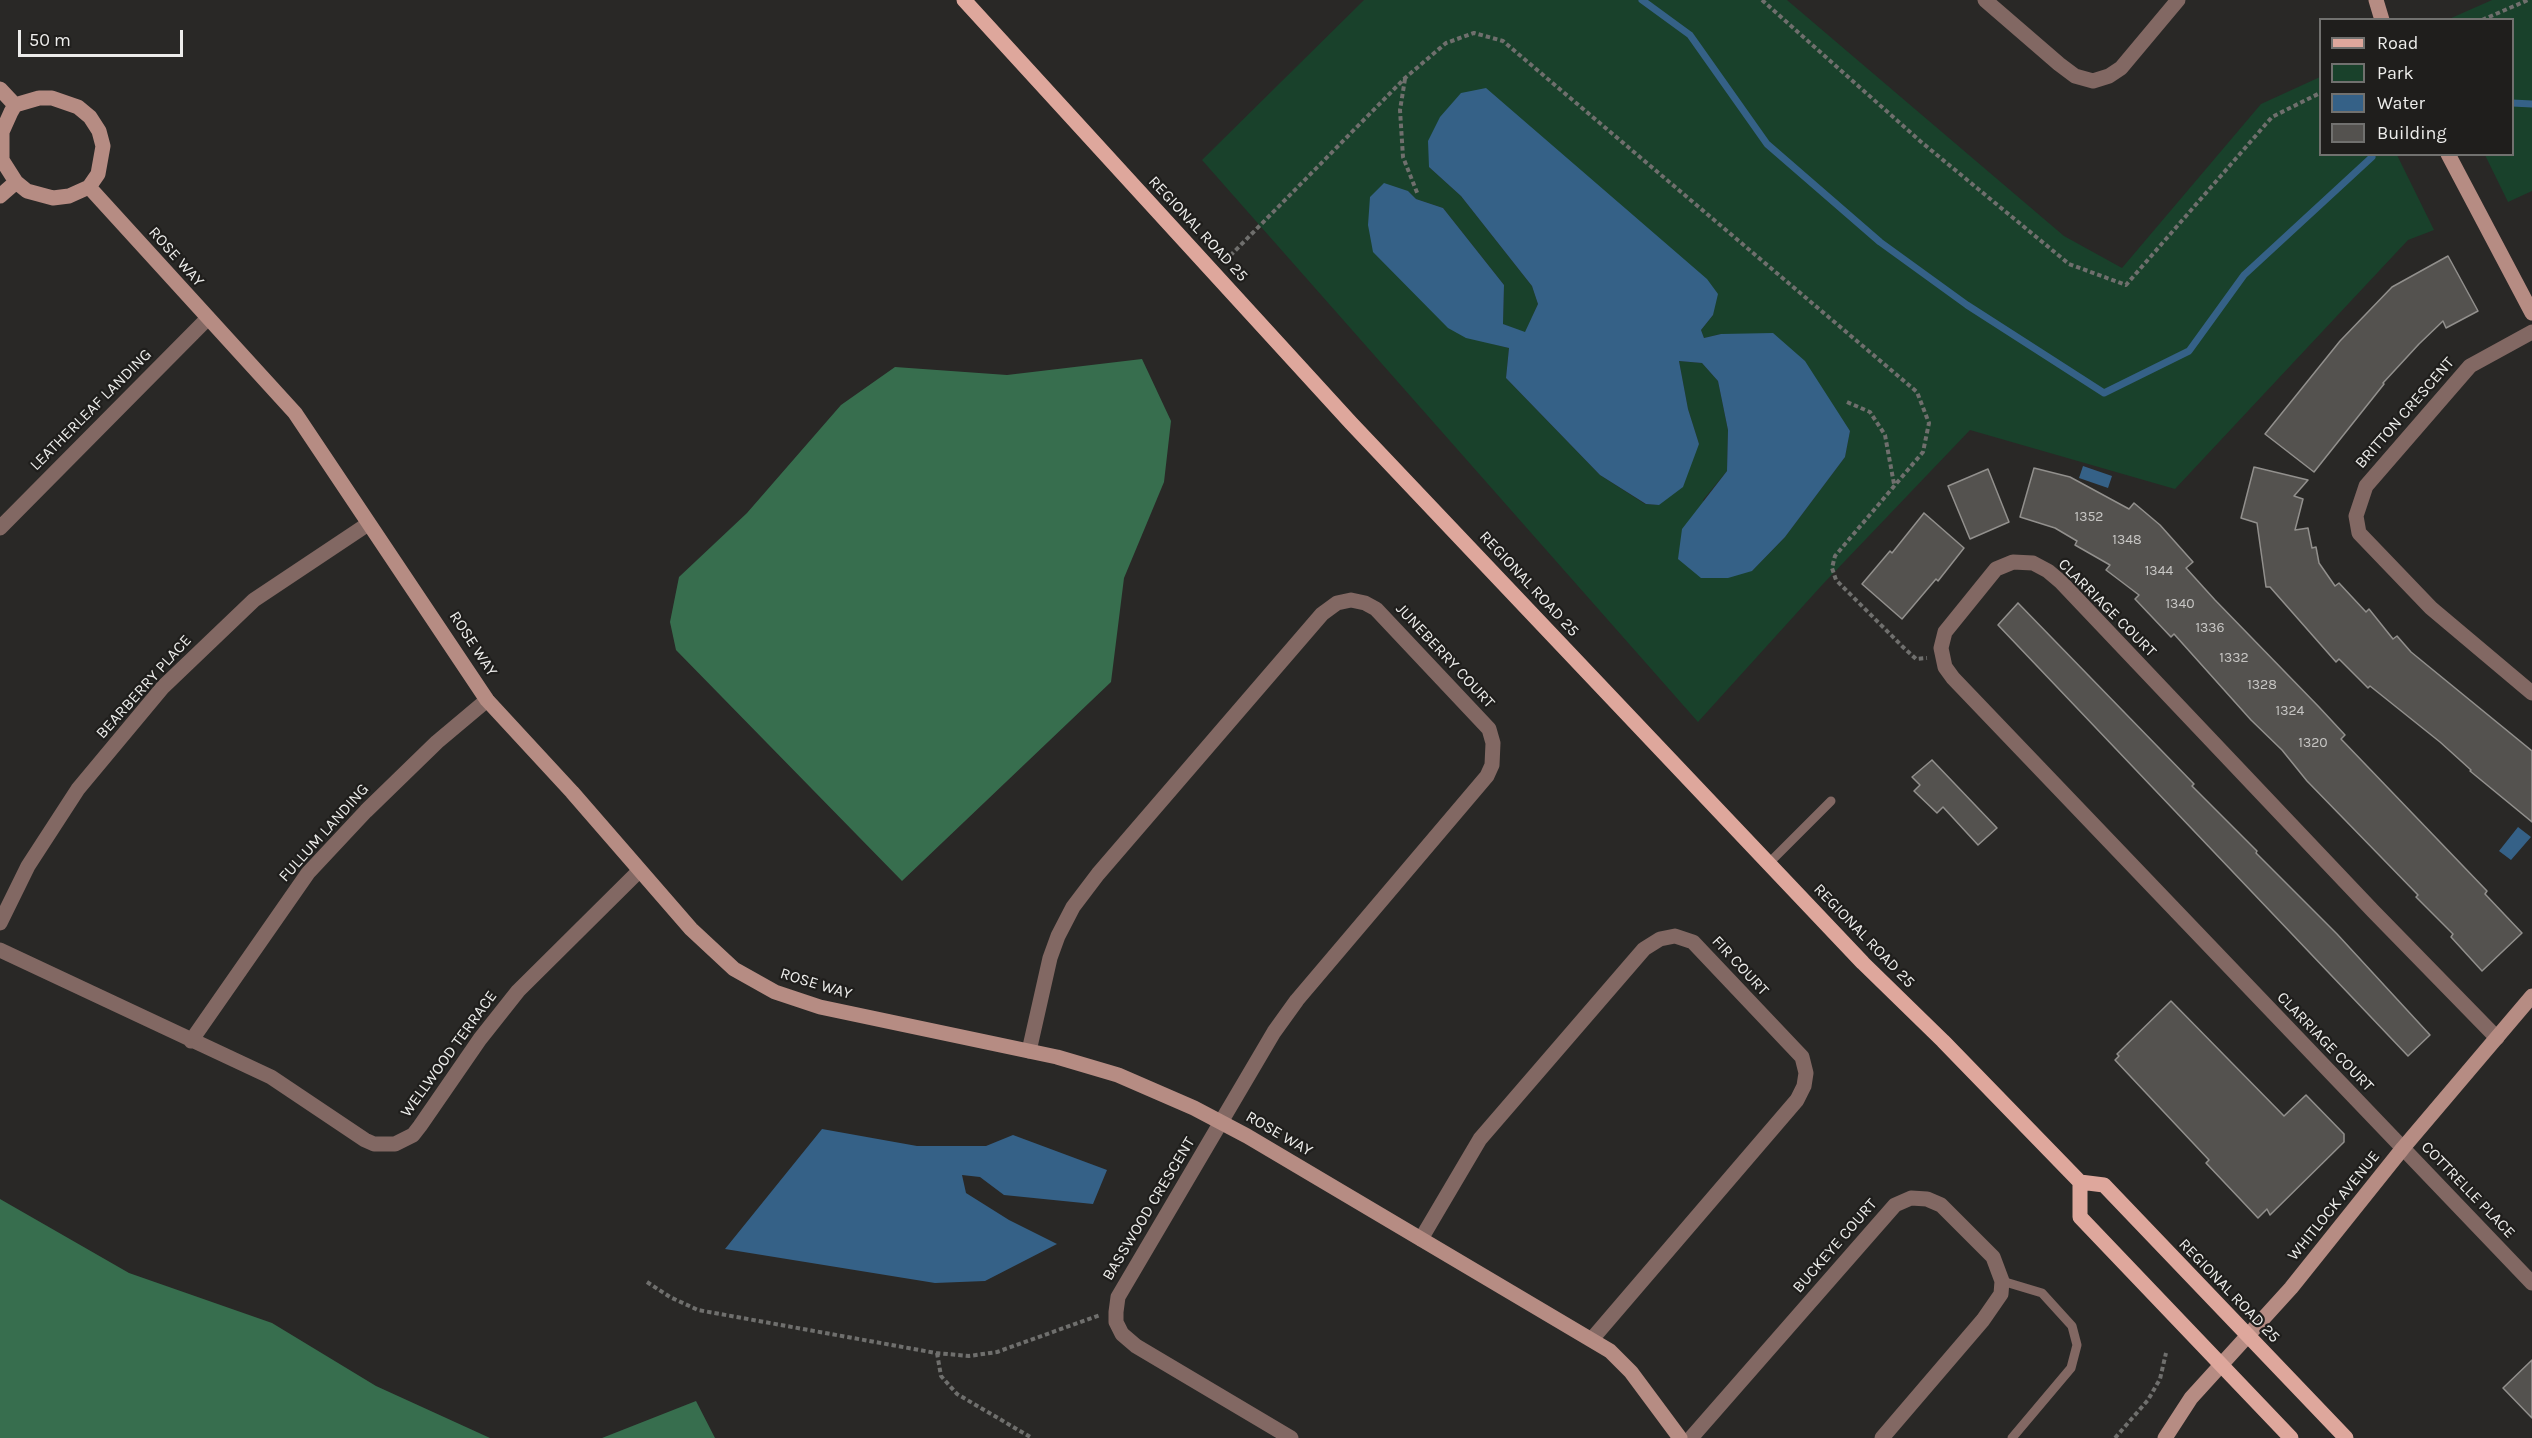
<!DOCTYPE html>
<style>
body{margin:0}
#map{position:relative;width:2532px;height:1438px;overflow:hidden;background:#292826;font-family:Karla,sans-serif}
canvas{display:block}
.legend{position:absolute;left:2319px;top:18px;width:195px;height:138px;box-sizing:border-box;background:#1f1e1c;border:2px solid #71716f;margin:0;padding:8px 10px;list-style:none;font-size:18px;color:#ededeb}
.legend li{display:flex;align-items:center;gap:12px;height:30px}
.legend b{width:30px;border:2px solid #71716f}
.scale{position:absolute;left:18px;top:30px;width:165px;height:27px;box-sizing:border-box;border:3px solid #ededeb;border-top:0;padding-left:8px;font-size:18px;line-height:21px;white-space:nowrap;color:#ededeb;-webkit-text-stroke:4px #1f1e1c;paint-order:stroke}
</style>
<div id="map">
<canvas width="2532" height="1438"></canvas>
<ul class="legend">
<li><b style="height:8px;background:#dea79c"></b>Road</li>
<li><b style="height:16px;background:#19412b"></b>Park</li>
<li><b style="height:16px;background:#356187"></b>Water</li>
<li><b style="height:16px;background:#54524f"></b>Building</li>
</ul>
<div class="scale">50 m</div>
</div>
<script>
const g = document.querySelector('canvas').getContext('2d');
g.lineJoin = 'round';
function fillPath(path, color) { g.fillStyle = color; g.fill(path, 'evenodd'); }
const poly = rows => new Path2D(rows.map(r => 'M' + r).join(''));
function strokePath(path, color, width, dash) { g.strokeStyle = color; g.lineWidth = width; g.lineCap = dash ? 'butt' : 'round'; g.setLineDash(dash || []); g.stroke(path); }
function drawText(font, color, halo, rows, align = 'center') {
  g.font = font + ' Karla,sans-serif'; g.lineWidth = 4.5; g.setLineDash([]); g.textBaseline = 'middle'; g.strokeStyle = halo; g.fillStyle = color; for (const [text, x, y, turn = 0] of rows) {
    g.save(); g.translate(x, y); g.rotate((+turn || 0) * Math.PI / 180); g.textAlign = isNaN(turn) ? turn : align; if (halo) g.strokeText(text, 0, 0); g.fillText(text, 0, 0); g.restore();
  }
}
const green = poly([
 [1364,0,1787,0,2064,236,2122,268,2261,104,2320,77,2320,154,2397,155,2434,230,2408,240,2175,489,1970,430,1823,584,1698,722,1202,160],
 [1429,167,1713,315,1701,330,1704,338,1721,334,1829,400,1850,431,1845,457,1785,537,1752,571,1703,500,1727,471,1728,430,1718,381,1702,363,1679,361,1688,409,1699,444,1659,505,1645,504,1600,475,1506,378,1509,348,1493,344,1408,191,1416,199,1443,208,1504,285,1503,324,1525,333,1538,304,1532,286,1461,196],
 [2492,0,2532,0,2532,191,2508,202,2485,155,2512,154,2512,20,2449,19]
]);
const forest = poly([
 [1142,359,1171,421,1164,482,1124,578,1111,682,902,881,676,650,670,622,679,577,747,513,841,405,895,367,1007,375],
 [0,1199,129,1273,272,1323,376,1386,490,1438,0,1438],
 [696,1401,715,1438,602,1438]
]);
const water = poly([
 [1486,88,1707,279,1718,294,1713,315,1701,330,1704,338,1721,334,1773,333,1805,361,1850,431,1845,457,1785,537,1752,571,1728,578,1701,578,1678,559,1682,529,1727,471,1728,430,1718,381,1702,363,1679,361,1688,409,1699,444,1683,487,1659,505,1646,504,1600,475,1506,378,1509,348,1466,338,1448,328,1373,252,1368,225,1370,197,1384,183,1408,191,1416,199,1443,208,1504,285,1503,324,1525,332,1538,304,1532,286,1461,196,1429,167,1428,141,1440,117,1461,93],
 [2083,466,2112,476,2108,488,2079,478],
 [2518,827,2531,837,2511,860,2499,851],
 [822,1129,917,1146,986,1146,1013,1135,1107,1170,1093,1204,1004,1195,980,1177,962,1175,966,1193,1009,1220,1057,1244,985,1281,935,1283,725,1249]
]);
const stream = poly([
 [1642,0,1690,35,1767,144,1880,242,1967,305,2104,393,2189,351,2244,275,2372,157],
 [2512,103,2532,104]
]);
const building = poly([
 [2448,256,2478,311,2446,328,2443,321,2419,344,2383,383,2384,384,2314,472,2265,434,2340,341,2392,287,2448,256],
 [2254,467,2308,480,2294,496,2303,499,2295,530,2308,528,2312,548,2316,547,2319,563,2335,586,2339,583,2366,612,2369,609,2393,639,2397,636,2411,652,2532,751,2532,822,2470,771,2471,770,2440,742,2370,686,2368,688,2339,659,2336,662,2270,587,2266,587,2257,523,2241,518,2254,467],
 [2034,468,2070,477,2129,509,2134,503,2160,525,2193,562,2186,568,2215,600,2319,707,2345,735,2341,739,2487,891,2485,894,2522,933,2482,971,2451,937,2453,934,2416,897,2418,895,2307,781,2282,750,2251,720,2174,634,2171,637,2135,599,2139,595,2106,570,2110,565,2075,545,2077,541,2055,528,2020,517,2034,468],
 [1988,469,2009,522,1970,539,1948,486,1988,469],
 [1924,513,1964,548,1938,581,1936,579,1902,619,1862,584,1890,551,1892,553,1924,513],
 [2018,603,2194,784,2192,786,2257,851,2256,853,2337,934,2430,1035,2408,1056,1998,625,2018,603],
 [1932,760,1997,828,1978,845,1943,807,1937,813,1914,791,1920,785,1912,777,1932,760],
 [2171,1001,2284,1116,2306,1095,2344,1134,2344,1142,2270,1215,2267,1209,2258,1218,2206,1163,2209,1160,2115,1060,2119,1056,2117,1054,2171,1001],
 [2532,1360,2532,1418,2503,1388,2532,1360]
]);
const path = poly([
 [1762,0,1920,141,2069,264,2126,285,2272,117,2320,93],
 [2482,20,2528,0],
 [1405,79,1400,110,1403,157,1418,195],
 [1225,261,1405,78,1446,43,1474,33,1503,41,1917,392,1929,423,1923,452,1835,556,1832,568,1836,580,1903,647,1916,659,1927,658],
 [1847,402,1870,412,1885,435,1894,484],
 [647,1282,670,1297,698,1310,936,1353,969,1356,997,1352,1100,1315],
 [937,1353,941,1376,957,1394,1032,1438],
 [2115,1438,2148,1400,2160,1379,2166,1353]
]);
const lane = poly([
 [1769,863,1831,801],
 [2002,1281,2042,1293,2072,1326,2077,1345,2071,1368,2012,1438]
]);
const street = poly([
 [1985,0,2059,64,2075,76,2093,81,2109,76,2121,68,2178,0],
 [2532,332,2470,366,2366,486,2356,516,2359,533,2431,608,2532,693],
 [0,528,208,318],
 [0,923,28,866,78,789,163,687,254,600,368,524],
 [0,950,271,1077,365,1140,374,1144,395,1144,413,1135,420,1126,480,1039,518,991,639,871],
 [2497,1038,2373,911,2061,582,2048,571,2033,563,2013,562,1996,569,1945,632,1941,648,1945,667,1953,678,2532,1283],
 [191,1041,308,873,366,811,437,742,487,700],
 [1029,1051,1050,958,1058,936,1073,907,1098,874,1322,614,1337,603,1351,600,1365,603,1376,609,1489,729,1493,743,1492,765,1487,776,1297,1000,1274,1032,1118,1297,1116,1312,1116,1322,1122,1334,1136,1346,1291,1438],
 [1421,1239,1480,1139,1644,949,1660,939,1675,936,1693,942,1802,1057,1806,1073,1804,1086,1797,1100,1592,1339],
 [1691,1438,1895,1205,1911,1198,1927,1199,1941,1205,1993,1257,2002,1281,2001,1294,1983,1320,1882,1438]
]);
const secondary = poly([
 [2376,0,2382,20],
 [0,89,15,105],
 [39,98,52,98,78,107,90,117,99,131,103,146,98,174,89,187,69,196,53,198,27,191,16,182,2,160,2,132,11,112,15,105,39,98],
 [2448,154,2532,313],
 [89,187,295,413,487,700,572,792,691,929,734,969,775,992,820,1007,1057,1057,1118,1075,1194,1108,1247,1136,1610,1351,1631,1372,1680,1438],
 [0,196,16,182],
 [2165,1438,2191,1398,2291,1288,2403,1148,2532,996]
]);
const primary = poly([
 [964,0,1351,423,1863,963,1943,1041,2080,1182,2104,1185,2346,1438],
 [2080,1182,2080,1217,2291,1438]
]);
const numberNames = [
 ["1352",2089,517],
 ["1348",2127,540],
 ["1344",2159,571],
 ["1340",2180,604],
 ["1336",2210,628],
 ["1332",2234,658],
 ["1328",2262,685],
 ["1324",2290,711],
 ["1320",2313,743]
];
const streetNames = [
 ["REGIONAL ROAD 25",1198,229,47],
 ["ROSE WAY",176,257,48],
 ["LEATHERLEAF LANDING",91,410,-45],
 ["BRITTON CRESCENT",2405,413,-49],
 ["REGIONAL ROAD 25",1529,584,47],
 ["CLARRIAGE COURT",2107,608,45],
 ["ROSE WAY",473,644,57],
 ["JUNEBERRY COURT",1445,656,47],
 ["BEARBERRY PLACE",144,687,-48],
 ["FULLUM LANDING",324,833,-48],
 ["REGIONAL ROAD 25",1864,936,46],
 ["FIR COURT",1740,966,47],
 ["ROSE WAY",816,984,17],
 ["CLARRIAGE COURT",2325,1042,46],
 ["WELLWOOD TERRACE",449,1054,-54],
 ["ROSE WAY",1279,1134,30],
 ["COTTRELLE PLACE",2468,1190,46],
 ["WHITLOCK AVENUE",2334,1206,-51],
 ["BASSWOOD CRESCENT",1149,1209,-59],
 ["BUCKEYE COURT",1835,1246,-49],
 ["REGIONAL ROAD 25",2229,1291,46]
];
fillPath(green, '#19412b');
fillPath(forest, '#376e4e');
fillPath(water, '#356187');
strokePath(stream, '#356187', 7);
fillPath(building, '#54524f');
strokePath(building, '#92908d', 1.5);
strokePath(path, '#6f6f6d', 4, [4.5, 3]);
strokePath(lane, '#826863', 9);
strokePath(street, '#826863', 15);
strokePath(secondary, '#b68c83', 15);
strokePath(primary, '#dea79c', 15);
drawText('14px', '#c7c6c4', null, numberNames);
drawText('16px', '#ededeb', '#1f1e1c', streetNames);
</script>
